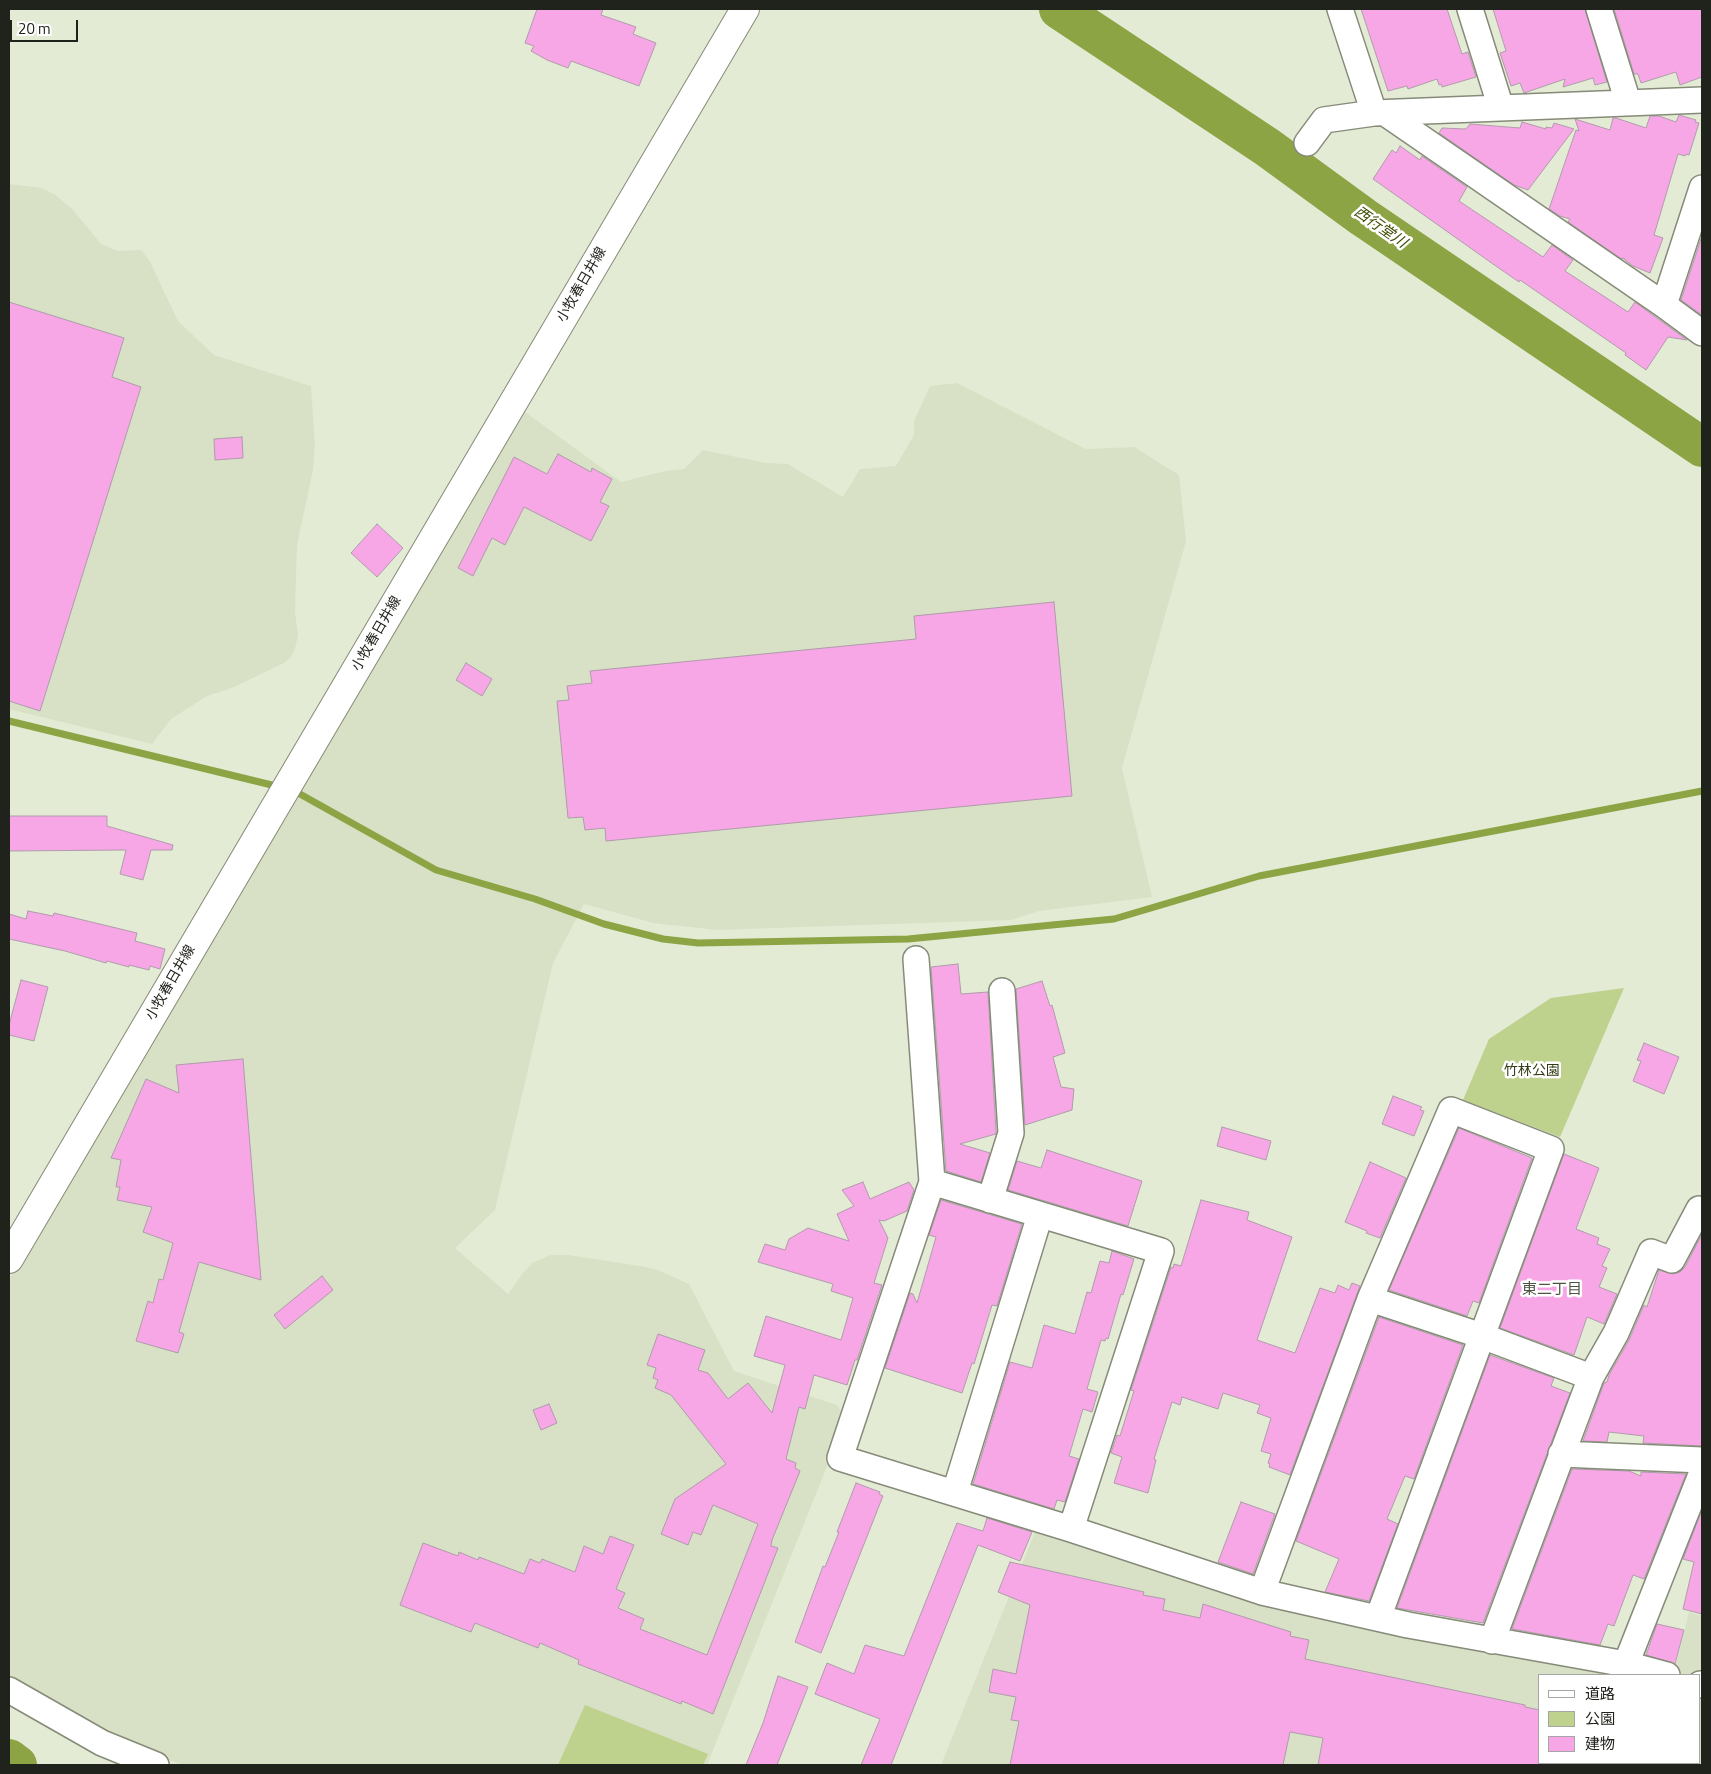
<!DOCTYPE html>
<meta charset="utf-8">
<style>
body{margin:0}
#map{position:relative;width:1711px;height:1774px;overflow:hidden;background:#e4ebd5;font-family:"Titillium Web","Noto Sans JP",sans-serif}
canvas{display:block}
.frame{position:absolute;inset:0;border:10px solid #20231b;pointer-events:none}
.legend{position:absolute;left:1538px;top:1674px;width:162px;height:90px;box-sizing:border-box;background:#fff;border:1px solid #a6a7a4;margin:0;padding:6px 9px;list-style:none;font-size:15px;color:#20231b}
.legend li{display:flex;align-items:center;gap:10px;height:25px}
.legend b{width:25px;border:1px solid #a6a7a4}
.scale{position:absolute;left:10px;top:20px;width:68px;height:22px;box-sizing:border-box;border:2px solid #20231b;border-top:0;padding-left:6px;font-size:15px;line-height:18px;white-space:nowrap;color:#20231b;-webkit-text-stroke:4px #fff;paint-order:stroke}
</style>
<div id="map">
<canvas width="1711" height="1774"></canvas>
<div class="frame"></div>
<ul class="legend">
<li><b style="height:6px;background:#fff"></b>道路</li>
<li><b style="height:14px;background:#bed18d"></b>公園</li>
<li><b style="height:14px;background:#f7a6e6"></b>建物</li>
</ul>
<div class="scale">20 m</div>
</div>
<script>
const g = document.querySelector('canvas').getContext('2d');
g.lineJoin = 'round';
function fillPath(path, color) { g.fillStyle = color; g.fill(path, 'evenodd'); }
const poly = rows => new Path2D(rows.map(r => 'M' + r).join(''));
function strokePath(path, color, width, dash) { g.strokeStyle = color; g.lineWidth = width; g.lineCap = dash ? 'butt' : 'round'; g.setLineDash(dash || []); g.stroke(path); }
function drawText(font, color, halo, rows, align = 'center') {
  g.font = font + ' "Titillium Web","Noto Sans JP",sans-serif'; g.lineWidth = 5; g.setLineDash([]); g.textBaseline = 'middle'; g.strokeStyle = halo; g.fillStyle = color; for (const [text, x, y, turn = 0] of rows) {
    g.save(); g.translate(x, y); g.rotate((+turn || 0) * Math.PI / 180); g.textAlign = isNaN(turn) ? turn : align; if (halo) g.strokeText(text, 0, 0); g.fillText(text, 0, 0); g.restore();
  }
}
const built = poly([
 [9,184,42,188,54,194,73,210,101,244,118,251,141,250,149,260,178,321,214,355,311,386,315,445,313,470,297,545,295,612,298,635,295,649,290,658,284,663,232,688,207,696,171,719,152,744,9,709],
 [957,383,1086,449,1134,447,1179,475,1186,541,1122,768,1152,897,1039,911,1011,920,717,930,653,923,584,904,553,963,495,1210,455,1248,508,1294,523,1273,532,1263,551,1255,569,1255,646,1267,660,1271,689,1284,734,1371,837,1405,843,1414,828,1464,707,1765,183,1765,158,1756,66,1716,9,1679,9,1280,221,926,521,409,621,482,665,471,684,469,703,450,766,463,788,464,843,497,860,469,896,466,914,435,914,421,930,386],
 [1035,1532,1258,1601,1431,1640,1609,1675,1540,1675,1540,1763,1700,1763,1700,1699,1702,1699,1702,1765,941,1765],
 [1689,1612,1702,1616,1702,1680,1700,1675,1684,1675,1674,1673]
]);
const green = poly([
 [1624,988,1560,1137,1463,1100,1489,1039,1551,998],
 [585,1705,708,1754,703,1765,558,1765]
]);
const stream = poly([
 [9,721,280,787],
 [291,789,436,870,535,899,604,924,663,939,698,943,908,939,1114,919,1259,876,1702,791]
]);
const river = poly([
 [1059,9,1267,147,1363,217,1702,447],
 [9,1759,17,1765]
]);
const building = poly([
 [537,9,603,9,601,15,636,27,633,34,656,43,639,86,571,61,568,68,547,60,531,51,534,46,525,43,537,9],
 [1361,9,1447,9,1462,54,1468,52,1476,77,1442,87,1441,84,1439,85,1437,79,1408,89,1407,86,1388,91,1361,9],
 [1493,9,1585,9,1607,82,1595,85,1593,78,1563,87,1565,79,1524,93,1520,83,1511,86,1500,53,1506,51,1493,9],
 [1614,9,1702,9,1702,77,1680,85,1676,72,1641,83,1638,74,1634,74,1614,9],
 [1679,115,1696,120,1695,122,1699,123,1689,155,1686,154,1685,156,1678,154,1654,235,1663,238,1650,273,1633,266,1625,260,1625,259,1620,258,1568,222,1570,219,1560,216,1549,209,1576,130,1579,131,1575,119,1610,130,1613,118,1616,118,1646,128,1650,116,1659,116,1676,122,1679,115],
 [1522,122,1546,129,1546,127,1552,128,1554,123,1574,129,1528,190,1514,185,1439,133,1442,128,1466,129,1470,124,1520,128,1522,122],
 [1400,146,1420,160,1422,156,1467,187,1459,201,1543,257,1552,245,1573,260,1565,271,1628,312,1635,302,1687,340,1668,337,1646,370,1625,355,1626,353,1520,280,1519,282,1493,264,1373,179,1392,150,1396,153,1400,146],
 [1701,239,1702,239,1702,315,1681,300,1701,239],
 [9,302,124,338,112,377,141,387,40,711,9,701,9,302],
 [242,437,243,458,215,460,214,439,242,437],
 [558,454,591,472,592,468,612,479,600,502,609,506,591,541,524,507,505,545,492,538,473,576,458,568,514,457,547,474,558,454],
 [377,524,403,548,377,577,351,553,377,524],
 [1054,602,1072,796,606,841,605,828,585,830,583,817,568,818,557,701,569,700,567,686,592,683,590,671,916,639,914,616,1054,602],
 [466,663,492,679,482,696,456,680,466,663],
 [9,816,107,816,107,826,173,845,172,850,151,850,143,880,120,874,126,850,9,851,9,816],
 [28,911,53,916,54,913,137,933,135,941,165,949,160,969,150,966,149,970,129,965,129,967,107,961,106,963,65,951,9,939,9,914,26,919,28,911],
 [958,964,961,994,988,992,996,1131,996,1134,960,1144,990,1153,981,1182,946,1171,931,967,958,964],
 [21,980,48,987,34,1041,9,1035,9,1025,21,980],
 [1042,981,1050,1006,1052,1005,1065,1053,1053,1057,1061,1087,1074,1089,1072,1110,1025,1125,1016,989,1042,981],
 [1644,1043,1679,1057,1664,1094,1633,1081,1641,1061,1637,1060,1644,1043],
 [243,1059,261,1280,199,1262,179,1332,184,1334,178,1353,136,1341,148,1301,153,1303,159,1279,163,1280,173,1243,143,1232,152,1207,117,1200,120,1187,116,1187,121,1160,111,1158,146,1079,179,1093,176,1065,243,1059],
 [1393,1096,1422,1107,1420,1110,1424,1111,1414,1136,1382,1124,1393,1096],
 [1222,1127,1271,1141,1266,1160,1217,1146,1222,1127],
 [1459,1128,1532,1158,1479,1303,1473,1301,1467,1316,1389,1290,1459,1128],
 [1047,1150,1142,1181,1128,1226,1008,1190,1017,1161,1041,1168,1047,1150],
 [1564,1154,1599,1168,1576,1229,1599,1238,1597,1244,1610,1249,1602,1266,1607,1268,1599,1287,1617,1294,1604,1324,1587,1317,1574,1355,1500,1328,1564,1154],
 [1370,1162,1406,1178,1380,1238,1366,1233,1367,1231,1345,1222,1370,1162],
 [863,1182,870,1199,909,1182,914,1190,907,1211,884,1221,879,1220,888,1238,874,1283,882,1285,857,1360,855,1360,847,1385,814,1375,805,1409,799,1407,786,1459,796,1463,795,1468,800,1471,772,1540,771,1546,778,1548,713,1714,682,1701,681,1704,578,1664,579,1660,540,1643,538,1648,475,1623,471,1632,400,1605,423,1543,458,1556,459,1552,478,1560,479,1557,524,1574,530,1559,540,1563,542,1559,575,1572,584,1546,603,1554,610,1536,634,1545,616,1589,625,1593,618,1608,644,1619,640,1629,707,1655,758,1524,713,1505,701,1535,693,1532,688,1545,661,1534,675,1499,726,1464,671,1395,655,1388,658,1380,653,1378,656,1368,647,1365,658,1334,705,1350,698,1370,708,1373,728,1399,748,1383,772,1413,785,1365,754,1356,766,1316,841,1340,853,1298,831,1291,833,1284,758,1262,765,1244,785,1250,789,1239,808,1228,849,1241,837,1214,854,1206,842,1190,863,1182],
 [941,1200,1022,1224,997,1306,992,1305,974,1364,972,1363,962,1393,885,1368,910,1293,913,1294,917,1303,936,1237,929,1235,941,1200],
 [1201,1200,1249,1212,1247,1220,1292,1237,1257,1340,1295,1353,1320,1288,1335,1293,1338,1285,1349,1290,1352,1283,1360,1286,1290,1475,1269,1467,1270,1464,1268,1463,1271,1454,1261,1451,1271,1418,1257,1413,1260,1405,1223,1393,1218,1409,1182,1397,1180,1405,1172,1402,1154,1459,1156,1460,1148,1493,1114,1483,1122,1457,1111,1453,1117,1435,1120,1436,1134,1391,1131,1390,1171,1267,1173,1268,1174,1264,1181,1266,1201,1200],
 [1702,1234,1702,1446,1643,1443,1644,1436,1609,1432,1607,1442,1583,1441,1604,1383,1607,1382,1609,1375,1629,1340,1644,1305,1647,1307,1659,1270,1673,1274,1680,1272,1685,1267,1702,1234],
 [1112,1251,1134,1259,1123,1295,1121,1294,1108,1339,1106,1338,1105,1341,1101,1340,1087,1389,1098,1392,1092,1412,1083,1409,1069,1456,1079,1459,1065,1502,1057,1500,1054,1509,973,1484,1010,1362,1032,1368,1044,1325,1075,1334,1087,1292,1091,1293,1100,1261,1109,1263,1112,1251],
 [322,1276,333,1290,285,1329,274,1315,322,1276],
 [1379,1317,1463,1345,1414,1479,1405,1476,1387,1519,1398,1524,1369,1601,1325,1592,1339,1559,1296,1541,1379,1317],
 [1490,1355,1554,1378,1551,1386,1570,1393,1483,1623,1397,1608,1490,1355],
 [549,1404,557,1423,541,1430,533,1410,549,1404],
 [1572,1469,1629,1471,1641,1476,1641,1472,1686,1474,1644,1579,1633,1575,1614,1626,1608,1624,1600,1645,1512,1629,1572,1469],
 [856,1483,880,1492,879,1494,883,1496,821,1653,795,1642,823,1566,825,1567,839,1532,837,1532,856,1483],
 [1241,1502,1275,1514,1253,1574,1218,1562,1241,1502],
 [1702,1510,1702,1614,1683,1609,1694,1562,1683,1559,1702,1510],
 [987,1518,1032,1532,1020,1561,978,1545,891,1765,861,1765,880,1719,815,1694,827,1663,854,1674,865,1645,904,1656,957,1523,983,1531,987,1518],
 [1010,1562,1144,1592,1143,1595,1165,1599,1163,1610,1200,1618,1203,1604,1291,1632,1290,1636,1309,1640,1305,1659,1525,1705,1525,1707,1540,1710,1540,1765,1318,1765,1323,1738,1290,1732,1283,1765,1010,1765,1019,1721,1011,1720,1016,1697,989,1692,993,1669,1016,1674,1030,1605,998,1592,1010,1562],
 [1657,1624,1684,1630,1675,1664,1646,1655,1657,1624],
 [778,1676,808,1687,777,1765,746,1765,763,1723,778,1676]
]);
const minor = poly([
 [1340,9,1374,113],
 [1470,9,1501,108],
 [1599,9,1628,102],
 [1385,113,1664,305,1702,188],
 [1307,143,1324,120,1374,113,1702,100],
 [1664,305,1702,333],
 [916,959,932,1182],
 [990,1200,1011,1133,1002,991],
 [1370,1299,1482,1336,1591,1377],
 [1561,1454,1702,1460],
 [955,1492,1040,1215],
 [1071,1529,1161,1251,932,1182,840,1458,1071,1529,1262,1592,1408,1625,1626,1664,1667,1675],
 [1262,1592,1370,1299,1451,1110,1551,1149,1378,1618],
 [1492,1641,1591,1377,1616,1333,1651,1252,1672,1260,1699,1209,1702,1210],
 [1626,1664,1702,1472],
 [1700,1684,1702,1685],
 [9,1690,102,1743,156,1765]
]);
const major = poly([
 [9,1259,745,9]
]);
const streetNames = [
 ["小牧春日井線",582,285,-60],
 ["小牧春日井線",377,634,-60],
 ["小牧春日井線",171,983,-60]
];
const parkNames = [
 ["竹林公園",1532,1072]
];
const waterNames = [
 ["西行堂川",1380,228,35]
];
const neighbourhoodNames = [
 ["東二丁目",1552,1290]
];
fillPath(built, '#d8e1c5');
fillPath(green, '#bed18d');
strokePath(stream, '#8da445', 7);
strokePath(river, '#8da445', 40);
fillPath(building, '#f7a6e6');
strokePath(building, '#af9caa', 1);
strokePath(minor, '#858b78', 28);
strokePath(major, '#858b78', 30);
strokePath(minor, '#fff', 25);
strokePath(major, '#fff', 28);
drawText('14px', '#20231b', '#fff', streetNames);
drawText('14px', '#333d15', '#fff', parkNames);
drawText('italic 15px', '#3d4b00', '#fff', waterNames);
drawText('15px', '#4e5442', '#fff', neighbourhoodNames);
</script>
